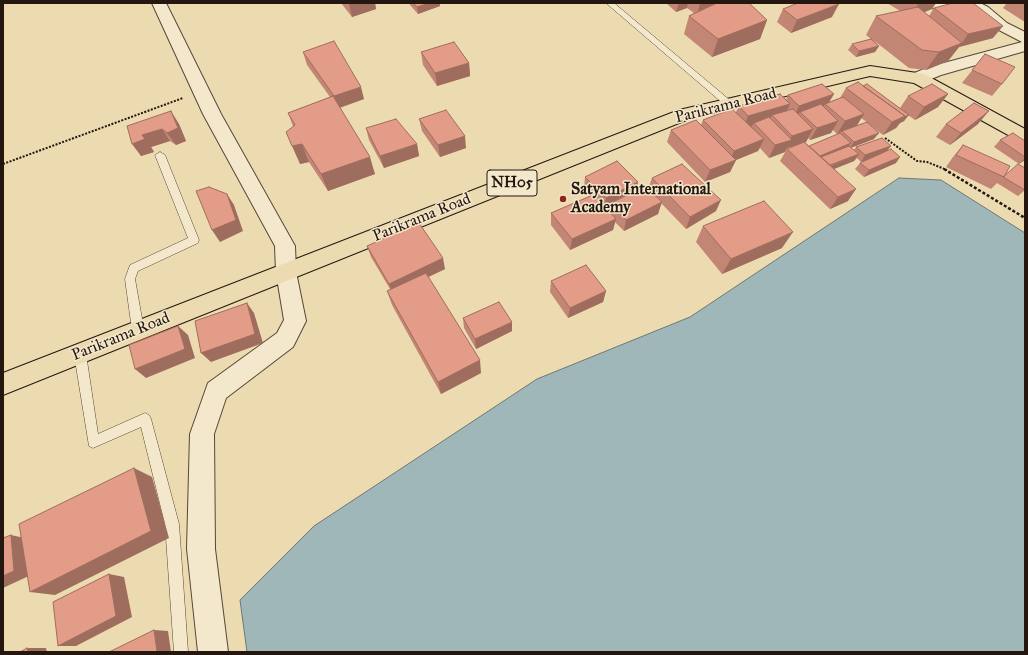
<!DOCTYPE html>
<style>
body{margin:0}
#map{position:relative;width:1028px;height:655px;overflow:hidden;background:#ecdab1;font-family:"IM FELL Great Primer",serif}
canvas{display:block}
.frame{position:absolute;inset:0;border:4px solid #231710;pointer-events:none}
</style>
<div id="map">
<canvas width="1028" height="655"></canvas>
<div class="frame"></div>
</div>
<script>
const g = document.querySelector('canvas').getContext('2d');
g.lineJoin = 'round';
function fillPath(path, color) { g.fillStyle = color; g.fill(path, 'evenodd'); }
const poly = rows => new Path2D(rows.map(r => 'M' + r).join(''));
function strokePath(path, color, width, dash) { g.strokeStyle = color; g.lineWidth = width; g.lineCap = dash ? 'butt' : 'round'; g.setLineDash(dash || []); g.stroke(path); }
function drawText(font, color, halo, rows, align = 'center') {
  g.font = font + ' "IM FELL Great Primer",serif'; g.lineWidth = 3; g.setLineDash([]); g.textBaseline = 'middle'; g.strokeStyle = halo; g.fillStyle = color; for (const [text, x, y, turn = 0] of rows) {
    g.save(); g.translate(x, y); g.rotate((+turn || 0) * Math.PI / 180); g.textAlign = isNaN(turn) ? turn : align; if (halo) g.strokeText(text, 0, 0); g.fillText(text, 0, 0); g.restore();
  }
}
const water = poly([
 [899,178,941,180,1025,233,1025,652,247,652,240,600,314,526,537,379,690,317,899,178]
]);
const pathFar1 = poly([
 [885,138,917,161,927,162,947,170],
 [3,164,183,98]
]);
const path = poly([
 [944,169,1025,218]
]);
const service = poly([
 [606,3,614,3,732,102,733,104,732,106,726,106,606,3],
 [160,152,165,155,199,240,198,243,138,271,135,279,144,330,142,333,138,335,134,333,132,330,125,279,130,265,188,238,155,155,160,152],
 [80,349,84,350,86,354,98,434,145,413,149,415,151,419,179,524,188,652,174,652,165,524,141,427,93,448,89,446,74,354,76,350,80,349]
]);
const minor = poly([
 [152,3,166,3,221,114,295,246,296,272,293,278,286,280,279,278,276,272,275,246,203,114,152,3],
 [922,3,980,3,988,7,1007,23,1025,32,1025,51,941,75,924,82,918,83,912,82,910,78,912,74,929,67,1022,42,997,29,978,13,963,6,936,9,924,6,922,3]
]);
const tertiary = poly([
 [286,264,293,266,296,272,306,321,293,347,226,398,214,434,215,549,228,652,198,652,187,549,190,434,208,383,277,333,284,320,276,272,279,266,286,264]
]);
const primary = poly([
 [870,66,924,74,1025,129,1025,143,1019,141,914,83,870,76,689,119,3,395,3,373,679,110,870,66]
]);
const wall = poly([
 [341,3,375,3,376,9,352,17],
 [410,3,440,3,440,6,418,14,410,5],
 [666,3,749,3,767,20,760,39,712,57,684,34,689,16,694,13,687,8,676,12],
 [887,3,936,3,932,9,924,12,929,16,934,8,993,38,959,47,948,61,926,70,909,68,872,39,879,46,875,52,856,57,848,50,852,44,871,39,866,35,876,16,900,11],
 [1007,3,1025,3,1025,22,1003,8],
 [783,9,832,17,791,33,777,22],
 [303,52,364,99,340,108,375,174,328,191,309,162,300,164,293,126,288,113,330,97,307,65],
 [421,52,469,63,470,76,437,86,423,65],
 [985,54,1002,84,992,96,962,83],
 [863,86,900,108,908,96,948,94,938,107,915,120,908,115,904,121,900,123,896,128,883,135,870,125,874,139,851,148,854,150,856,147,891,146,886,151,896,163,864,177,855,169,860,163,873,157,861,162,857,158,854,161,834,169,848,201,830,209,780,161,787,149,799,144,787,148,785,152,769,158,760,148,758,151,736,160,730,172,705,182,667,142,671,130,701,125,703,120,736,112,739,106,786,100,788,95,829,102,840,98,846,88],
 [861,118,867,122,856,126],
 [833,130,837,134,842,132,840,134,809,146,805,142,806,142,808,138,810,140,831,133],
 [419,119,466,148,440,157,422,131],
 [179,124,186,141,176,145,170,141,151,147,154,152,141,156,127,126],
 [946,124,978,124,950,145,936,137],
 [366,128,417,144,419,156,384,168,369,140],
 [1000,140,1025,141,1025,160,1019,164,994,147],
 [963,145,1004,177,1025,190,1018,196,997,183,991,189,946,167,953,157],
 [585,177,638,182,636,191,648,189,652,178,716,211,686,229,661,203,658,214,624,231,615,222,613,230,570,250,551,225,551,213,591,196,584,189],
 [610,206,609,210,607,208],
 [703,226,782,248,722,274,696,242],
 [367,246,445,269,428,277,481,373,441,394,392,305,387,291,390,289,371,257],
 [551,281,606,291,603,302,568,318,550,292],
 [463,318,512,331,476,349,464,328]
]);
const shadedWall = poly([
 [351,3,375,3,376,9,352,17,349,4],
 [429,3,440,3,440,6,418,14,417,7],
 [679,3,688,3,687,8,676,12],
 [700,3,727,3,697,16],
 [922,3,936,3,932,9,910,18,918,5],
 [839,4,832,17,791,33,797,20],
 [767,20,760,39,712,57,718,39],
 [1003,26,993,38,959,47,948,61,926,70,939,52,962,43,968,34],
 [879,46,875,52,856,57,859,51],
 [469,63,470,76,437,86,435,73],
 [361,87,364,99,338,108,334,96],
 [834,94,827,106,825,104,822,109,800,112,797,117,793,119,799,106],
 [948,94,938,107,915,120,924,107],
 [790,104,784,117,772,115,769,121,754,123,752,126,743,129,748,116],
 [171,111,179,124,186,141,176,145,167,133],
 [989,111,978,124,950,145,961,133],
 [864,114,856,127,842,131,842,132,837,134,845,121],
 [909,115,904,121,900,123,896,128,883,135,892,122],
 [838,121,831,133,810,140,817,128],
 [162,129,170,141,151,147,154,152,141,156,132,144,142,135],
 [813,129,806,142,787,148,785,152,769,158,775,145,789,140,792,136],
 [879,133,874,139,850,148,854,142],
 [465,136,466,148,440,157,438,145],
 [764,139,758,151,736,160,730,172,705,182,710,170,729,163,734,151],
 [851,143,846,149,821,160,818,157],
 [302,144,309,162,300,164,292,146],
 [417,144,419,156,384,168,380,156],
 [891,146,886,152,861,162,865,155],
 [859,154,854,161,824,173,828,167],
 [370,157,375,174,328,191,321,174],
 [900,157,896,163,864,177,869,170],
 [1025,158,1025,160,1019,164],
 [638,182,635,194,611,203,610,206,604,210,606,198],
 [856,189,848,201,830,209,838,197],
 [227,194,234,205,243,231,220,242,212,230],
 [721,200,716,211,686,229,690,217],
 [662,202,658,214,624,231,626,220],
 [616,219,613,230,570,250,572,239],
 [793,232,782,248,722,274,731,259],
 [443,258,445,269,393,294,389,284],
 [606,291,603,302,568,318,570,308],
 [247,303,254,313,263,343,211,362,201,353],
 [512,322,512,331,476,349,475,339],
 [178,326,188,335,195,358,146,378,135,369],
 [480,360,481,373,441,394,438,382],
 [134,468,152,477,169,538,55,595,30,592],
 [11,535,29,539,33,574,3,588,3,576],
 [109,574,124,577,132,617,76,646,58,646],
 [154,630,168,631,171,652,157,652],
 [27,648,46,648,47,652,28,652]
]);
const building = poly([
 [413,3,429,3,417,7,413,3],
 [717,3,749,3,767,20,718,39,689,16,717,3],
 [798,3,838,3,839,4,797,20,783,9,798,3],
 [915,3,922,3,918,5,915,3],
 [953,3,973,3,1003,26,968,34,934,8,953,3],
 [918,7,962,43,939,52,922,50,876,16,918,7],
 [871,39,879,46,859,51,852,44,871,39],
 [334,41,361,87,334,96,303,52,334,41],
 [454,42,469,63,435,73,421,52,454,42],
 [985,54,1015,67,1002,84,972,70,985,54],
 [858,82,905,116,892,122,846,88,858,82],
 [822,84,834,94,799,106,788,95,822,84],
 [867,84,909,115,904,117,905,116,863,86,867,84],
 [932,84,948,94,924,107,908,96,932,84],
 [780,94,790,104,748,116,739,106,780,94],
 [333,96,370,157,321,174,302,144,292,146,286,132,295,125,288,113,333,96],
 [843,97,864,114,845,121,825,104,843,97],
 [974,103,989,111,961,133,946,124,974,103],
 [821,104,838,121,817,128,800,112,821,104],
 [732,109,764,139,734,151,703,120,732,109],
 [793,109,813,129,792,136,772,115,793,109],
 [446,110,465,136,438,145,419,119,446,110],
 [171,111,178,128,167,133,162,129,142,135,145,139,132,144,127,126,171,111],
 [769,117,792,140,775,145,754,123,769,117],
 [396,119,417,144,380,156,366,128,396,119],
 [696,120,736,160,710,170,671,130,696,120],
 [867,122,879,133,854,142,842,131,867,122],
 [840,133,851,143,820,156,809,146,840,133],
 [1013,133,1025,141,1025,157,1000,140,1013,133],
 [882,138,891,146,865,155,856,147,882,138],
 [804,142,856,189,838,197,787,149,804,142],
 [963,145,1010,166,1004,177,956,155,963,145],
 [849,146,859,154,830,165,821,157,849,146],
 [891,149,900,157,869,170,860,163,891,149],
 [617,161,638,182,606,198,585,177,617,161],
 [682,164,721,200,690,217,652,178,682,164],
 [1018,164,1025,168,1025,190,1003,177,1018,164],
 [645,186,662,202,626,220,611,203,645,186],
 [209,187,227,194,236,220,212,230,196,191,209,187],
 [595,194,616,219,572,239,551,213,595,194],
 [764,201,793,232,731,259,703,226,764,201],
 [419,223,443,258,389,284,367,246,419,223],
 [586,265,606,291,570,308,551,281,586,265],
 [426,273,480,360,438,382,387,291,426,273],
 [499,302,512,322,475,339,463,318,499,302],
 [247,303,255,334,201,353,195,321,247,303],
 [178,326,185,349,135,369,129,345,178,326],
 [134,468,151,531,30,592,19,524,134,468],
 [11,535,14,571,3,576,3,538,11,535],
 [109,574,116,616,58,646,53,602,109,574],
 [154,630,157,652,109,652,154,630],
 [27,648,28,652,20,652,27,648]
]);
const markers = [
 [563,199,4,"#8f2418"]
];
const shields = [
 [512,183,50]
];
const shieldNames = [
 ["NH05",512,183]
];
const streetNames = [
 ["Parikrama Road",726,106,-14],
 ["Parikrama Road",422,218,-22],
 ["Parikrama Road",121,337,-22]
];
const poiNames = [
 ["Satyam International",571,190],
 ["Academy",571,208]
];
fillPath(water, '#9fb7b8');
strokePath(water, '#6d7775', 1);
strokePath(service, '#554838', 1);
strokePath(minor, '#554838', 2);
strokePath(tertiary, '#554838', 2);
strokePath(primary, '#231710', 2);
strokePath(pathFar1, '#231710', 2, [2, 1.5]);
strokePath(path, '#231710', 2.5, [3, 2]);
fillPath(service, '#f3e7cc');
fillPath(minor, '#f3e7cc');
fillPath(tertiary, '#f3e7cc');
fillPath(primary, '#ecdab1');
fillPath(wall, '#c38674');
fillPath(shadedWall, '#9f6d5e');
fillPath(building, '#e39c87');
strokePath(building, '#9f6d5e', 1);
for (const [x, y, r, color] of markers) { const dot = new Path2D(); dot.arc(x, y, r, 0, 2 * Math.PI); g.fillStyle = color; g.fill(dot); strokePath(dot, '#f3e7cc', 1.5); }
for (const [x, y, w] of shields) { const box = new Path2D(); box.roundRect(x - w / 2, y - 13, w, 26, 3); g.fillStyle = '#f3e7cc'; g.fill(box); strokePath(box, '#231710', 1); }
drawText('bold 15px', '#231710', null, shieldNames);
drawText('16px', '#231710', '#f3e7cc', streetNames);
drawText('bold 16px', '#231710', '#f3e7cc', poiNames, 'left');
</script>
